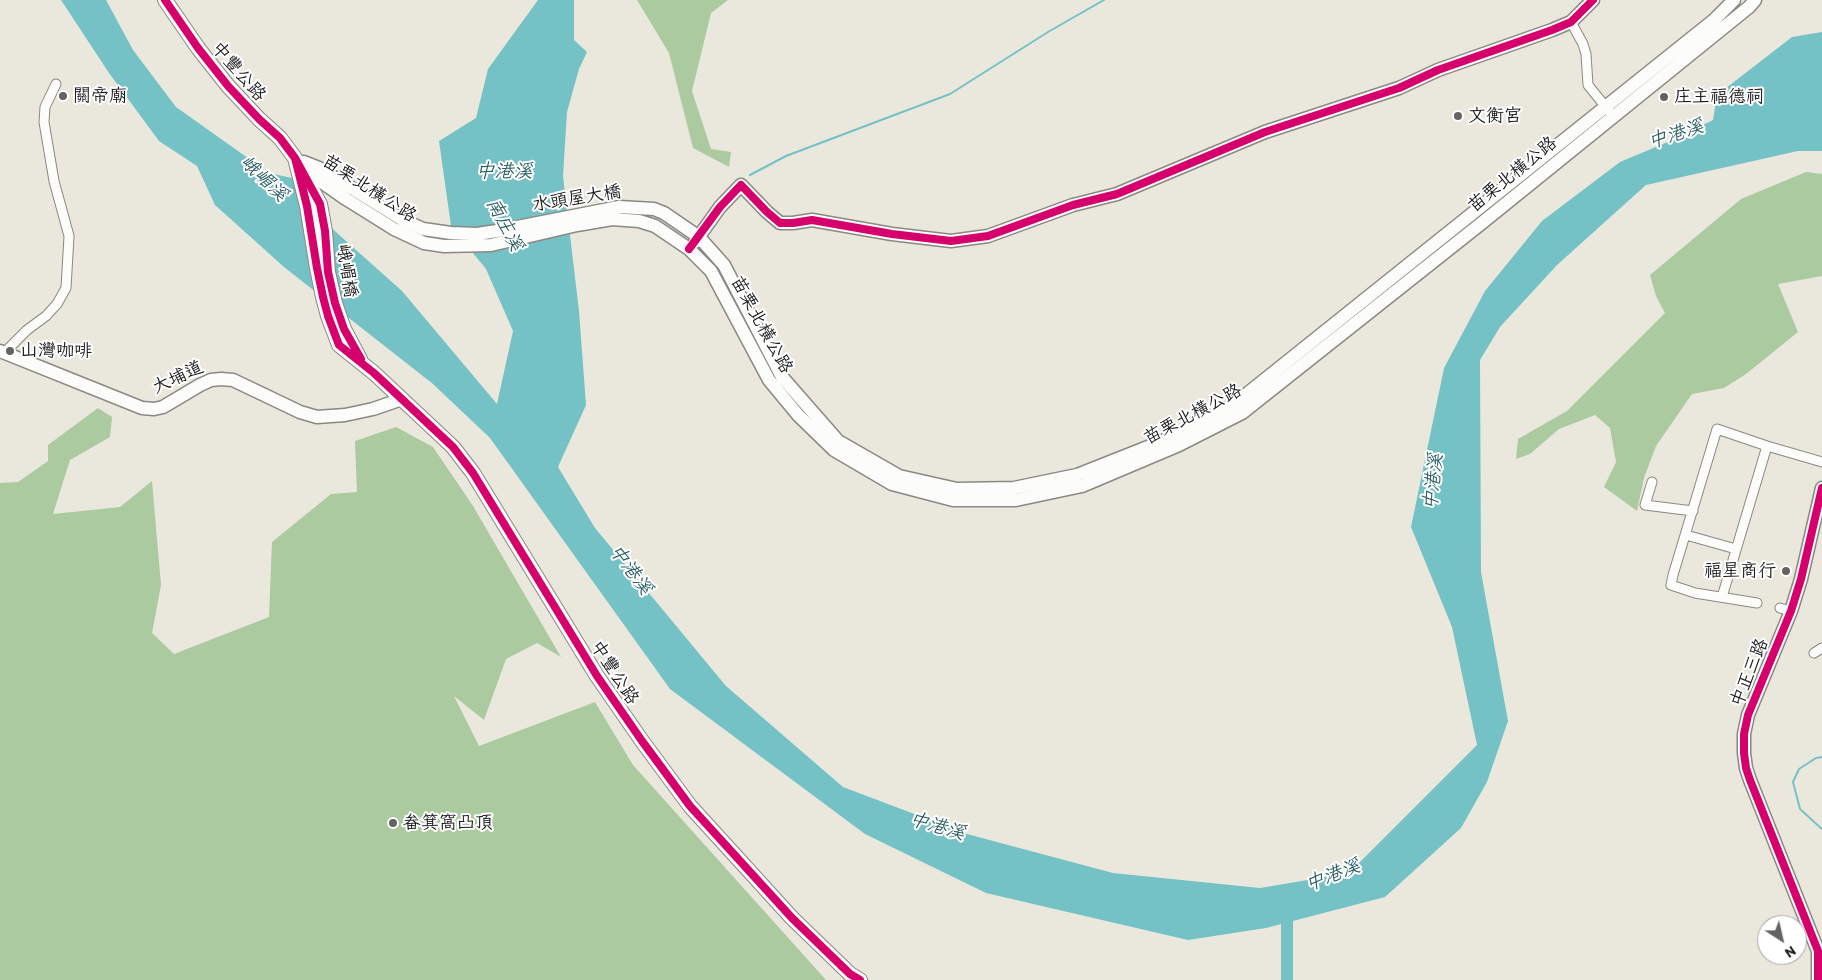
<!DOCTYPE html>
<meta charset="utf-8">
<style>
body{margin:0}
#map{position:relative;width:1822px;height:980px;overflow:hidden;background:#eae8dc;font-family:Itim,sans-serif}
canvas{display:block}
.north{position:absolute;left:1757px;top:915px;width:50px;height:50px;box-sizing:border-box;background:#fff;border:1px solid #a4a4a4;border-radius:50%;rotate:145deg;font-size:14px;font-weight:700;line-height:20px;text-align:center;color:#1c1c1c}
.north::after{content:'';display:block;margin:auto;width:18px;height:22px;background:#64635f;clip-path:polygon(50% 0,100% 100%,50% 72%,0 100%)}
</style>
<div id="map">
<canvas width="1822" height="980"></canvas>
<div class="north">N</div>
</div>
<script>
const g = document.querySelector('canvas').getContext('2d');
g.lineJoin = 'round';
function fillPath(path, color) { g.fillStyle = color; g.fill(path, 'evenodd'); }
const poly = rows => new Path2D(rows.map(r => 'M' + r).join(''));
function strokePath(path, color, width, dash) { g.strokeStyle = color; g.lineWidth = width; g.lineCap = dash ? 'butt' : 'round'; g.setLineDash(dash || []); g.stroke(path); }
function drawText(font, color, halo, rows, align = 'center') {
  g.font = font + ' Itim,"LXGW WenKai TC",sans-serif'; g.lineWidth = 4; g.setLineDash([]); g.textBaseline = 'middle'; g.strokeStyle = halo; g.fillStyle = color; for (const [text, x, y, turn = 0] of rows) {
    g.save(); g.translate(x, y); g.rotate((+turn || 0) * Math.PI / 180); g.textAlign = isNaN(turn) ? turn : align; if (halo) g.strokeText(text, 0, 0); g.fillText(text, 0, 0); g.restore();
  }
}
const forest = poly([
 [637,0,728,0,711,13,692,91,711,149,731,152,729,167,693,148,669,53],
 [1806,172,1822,174,1822,276,1778,284,1798,332,1746,374,1724,388,1692,394,1656,446,1644,478,1637,511,1604,487,1616,462,1610,428,1595,415,1559,429,1530,454,1516,459,1518,439,1567,411,1665,313,1656,296,1650,275,1741,199],
 [98,408,112,417,110,437,70,460,53,514,120,507,152,481,161,585,152,633,174,654,269,617,272,542,331,494,357,492,355,441,396,427,433,447,473,506,561,657,537,643,506,659,484,720,454,696,479,746,595,702,633,765,826,980,0,980,0,483,18,482,48,461,48,445]
]);
const water = poly([
 [61,0,106,0,133,50,176,107,269,173,292,178,327,224,402,291,497,404,513,331,486,269,451,226,439,141,476,118,488,69,538,0,574,0,574,40,587,52,579,69,567,112,563,176,579,311,586,405,558,467,595,528,726,686,843,787,967,834,1113,873,1260,888,1349,873,1477,745,1452,627,1411,527,1444,368,1485,291,1542,221,1620,162,1675,139,1713,120,1717,95,1792,37,1822,32,1822,151,1798,151,1646,185,1557,265,1500,327,1480,360,1481,572,1508,721,1487,782,1461,828,1385,897,1266,928,1188,940,986,893,865,834,670,689,490,438,433,384,284,267,215,205,197,166,159,141,109,73]
]);
const stream = poly([
 [750,175,786,156,950,94,1048,32,1104,0],
 [1822,757,1816,758,1799,769,1793,782,1800,809,1822,829]
]);
const river = poly([
 [1287,980,1287,913]
]);
const street = poly([
 [1571,22,1583,44,1586,54,1588,85,1609,111],
 [4,353,27,330,46,316,57,304,66,288,69,236,54,181,44,122,45,107,56,84],
 [1652,482,1645,505,1693,511],
 [1686,535,1736,549],
 [1722,597,1767,446],
 [1757,603,1695,593,1671,585,1673,575,1717,429,1767,446,1822,462],
 [1780,608,1791,611],
 [1814,653,1822,648]
]);
const secondary = poly([
 [298,161,316,178,346,199,394,229,424,243,444,246,491,245,577,225,612,219,639,221,655,226,689,249,711,271,769,380,798,415,834,450,892,484,953,500,1016,500,1082,486,1179,445,1242,413,1483,222,1749,7,1755,0],
 [304,162,319,168,403,220,423,229,451,233,477,234,497,231,619,207,654,209,664,213,699,237,724,265,782,377,838,441,899,476,957,489,1014,488,1077,475,1173,437,1233,405,1714,20,1734,0],
 [695,242,720,207,741,185,767,212,780,223,793,223,812,220,892,234,951,241,988,236,1073,205,1117,194,1265,132,1399,88,1438,70,1552,30,1571,22,1593,0],
 [0,351,142,408,154,409,163,407,200,385,211,380,221,379,233,380,300,412,317,417,345,415,373,409,402,399],
 [1818,980,1818,951,1750,780,1746,768,1744,753,1744,734,1748,715,1791,611,1801,579,1822,488]
]);
const primary = poly([
 [165,0,198,48,228,86,259,119,280,138,295,158,320,204,325,231,328,272,335,303,344,329,360,359],
 [295,158,307,206,317,268,323,297,328,316,339,345,374,373,453,447,473,473,597,676,642,741,690,806,792,918,850,974,860,980]
]);
const cycleway = poly([
 [165,0,198,48,228,86,259,119,280,138,295,158,320,204,325,231,328,272,335,303,344,329,361,359],
 [295,158,307,206,317,268,323,297,328,316,339,345,374,373,453,447,473,473,597,676,642,741,690,806,792,918,850,974,860,980],
 [689,249,720,207,741,185,767,212,780,223,793,223,812,220,892,234,951,241,988,236,1073,205,1117,194,1265,132,1399,88,1438,70,1552,30,1571,22,1593,0],
 [1818,980,1818,951,1750,780,1746,768,1744,753,1744,734,1748,715,1791,611,1801,579,1822,488]
]);
const markers = [
 [63,96,5,"#64635f"],
 [1664,97,5,"#64635f"],
 [1458,116,5,"#64635f"],
 [10,351,5,"#64635f"],
 [1786,571,5,"#64635f"],
 [393,823,5,"#64635f"]
];
const streetNames = [
 ["中豐公路",238,72,49],
 ["苗栗北橫公路",1513,175,-39],
 ["苗栗北橫公路",369,189,33],
 ["水頭屋大橋",577,199,-9],
 ["峨嵋橋",346,271,81],
 ["苗栗北橫公路",761,325,61],
 ["大埔道",178,378,-25],
 ["苗栗北橫公路",1193,415,-28],
 ["中豐公路",614,673,57],
 ["中正三路",1750,673,-68]
];
const poiNames = [
 ["關帝廟",73,96],
 ["庄主福德祠",1674,97],
 ["文衡宮",1468,116],
 ["山灣咖啡",20,351],
 ["福星商行",1776,571,"right"],
 ["畚箕窩凸頂",403,823]
];
const waterNames = [
 ["中港溪",1676,135,-18],
 ["中港溪",504,172],
 ["峨嵋溪",263,179,43],
 ["南庄溪",504,225,62],
 ["中港溪",1434,482,-84],
 ["中港溪",630,570,53],
 ["中港溪",937,827,16],
 ["中港溪",1333,876,-21]
];
fillPath(forest, '#abcaa0');
fillPath(water, '#74c2c6');
strokePath(stream, '#74c2c6', 2);
strokePath(river, '#74c2c6', 12);
strokePath(street, '#8a8882', 11);
strokePath(secondary, '#8a8882', 15);
strokePath(primary, '#8a8882', 16);
strokePath(street, '#fcfcfa', 9);
strokePath(secondary, '#fcfcfa', 12);
strokePath(primary, '#fcfcfa', 14);
strokePath(cycleway, '#d6006c', 8);
for (const [x, y, r, color] of markers) { const dot = new Path2D(); dot.arc(x, y, r, 0, 2 * Math.PI); g.fillStyle = color; g.fill(dot); strokePath(dot, '#fff', 2); }
drawText('18px', '#1c1c1c', '#fff', streetNames);
drawText('18px', '#1c1c1c', '#fff', poiNames, 'left');
drawText('italic 19px', '#2d6064', '#fff', waterNames);
</script>
